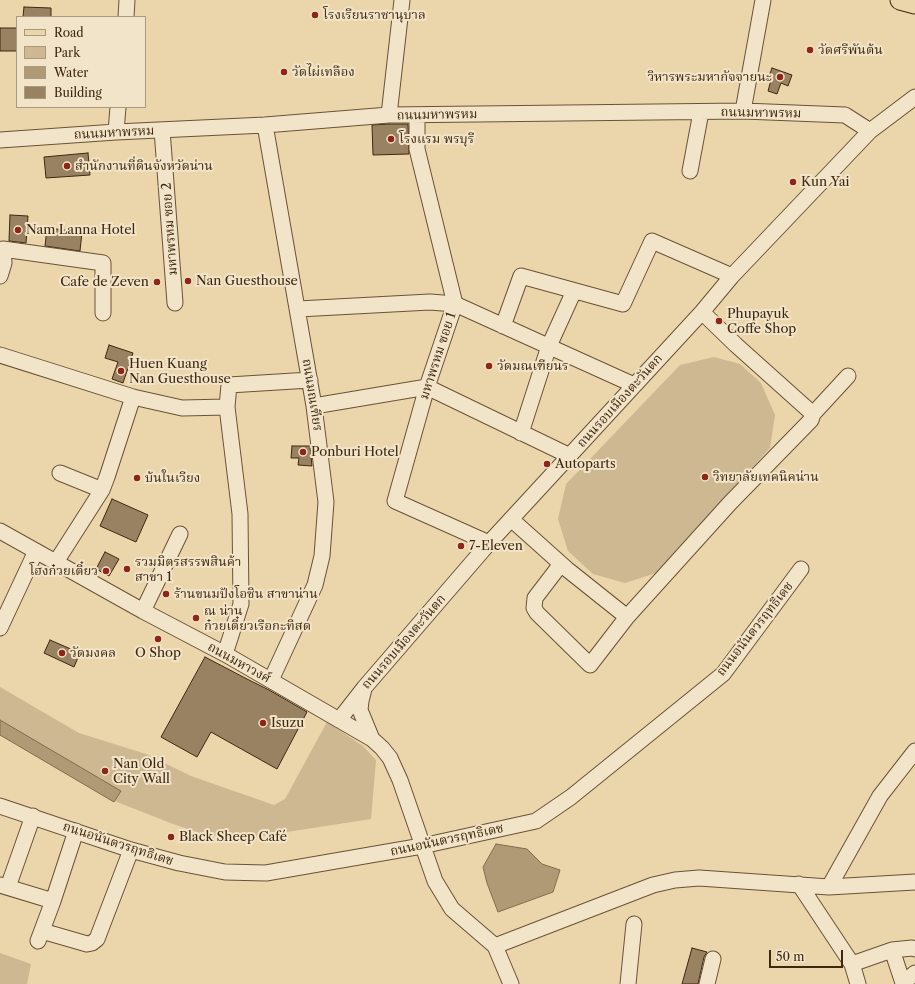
<!DOCTYPE html>
<meta charset="utf-8">
<style>
body{margin:0}
#map{position:relative;width:915px;height:984px;overflow:hidden;background:#ebd5ab;font-family:"Libre Caslon Text",serif}
canvas{display:block}
.legend{position:absolute;left:16px;top:16px;width:130px;height:92px;box-sizing:border-box;background:#f2e4c8;border:1px solid #aa997e;margin:0;padding:5px 7px;list-style:none;font-size:12px;color:#3e2810}
.legend li{display:flex;align-items:center;gap:8px;height:20px}
.legend b{width:20px;border:1px solid #aa997e}
.scale{position:absolute;left:769px;top:950px;width:74px;height:18px;box-sizing:border-box;border:2px solid #3e2810;border-top:0;padding-left:5px;font-size:12px;line-height:14px;white-space:nowrap;color:#3e2810;-webkit-text-stroke:3px #f2e4c8;paint-order:stroke}
</style>
<div id="map">
<canvas width="915" height="984"></canvas>
<ul class="legend">
<li><b style="height:5px;background:#ebd5ab"></b>Road</li>
<li><b style="height:11px;background:#ceb891"></b>Park</li>
<li><b style="height:11px;background:#b09a76"></b>Water</li>
<li><b style="height:11px;background:#988261"></b>Building</li>
</ul>
<div class="scale">50 m</div>
</div>
<script>
const g = document.querySelector('canvas').getContext('2d');
g.lineJoin = 'round';
function fillPath(path, color) { g.fillStyle = color; g.fill(path, 'evenodd'); }
const poly = rows => new Path2D(rows.map(r => 'M' + r).join(''));
function strokePath(path, color, width, dash) { g.strokeStyle = color; g.lineWidth = width; g.lineCap = dash ? 'butt' : 'round'; g.setLineDash(dash || []); g.stroke(path); }
function drawText(font, color, halo, rows, align = 'center') {
  g.font = font + ' "Libre Caslon Text","Noto Serif Thai",serif'; g.lineWidth = 4; g.setLineDash([]); g.textBaseline = 'middle'; g.strokeStyle = halo; g.fillStyle = color; for (const [text, x, y, turn = 0] of rows) {
    g.save(); g.translate(x, y); g.rotate((+turn || 0) * Math.PI / 180); g.textAlign = isNaN(turn) ? turn : align; if (halo) g.strokeText(text, 0, 0); g.fillText(text, 0, 0); g.restore();
  }
}
const green = poly([
 [714,357,740,364,761,383,775,415,770,448,656,573,625,583,593,574,568,551,558,519,566,484,680,365],
 [0,687,79,733,146,754,191,776,274,805,285,799,327,722,363,746,376,760,371,819,248,838,206,835,173,824,117,802,0,733],
 [0,953,31,964,27,984,0,984]
]);
const water = poly([
 [0,720,121,791,114,802,0,735,0,720],
 [496,844,527,849,542,864,560,870,553,892,498,912,487,883,483,867,496,844]
]);
const building = poly([
 [24,7,51,8,51,17,23,17,24,7],
 [0,28,17,28,17,51,0,51,0,28],
 [772,68,792,75,788,86,781,83,777,94,768,91,771,80,768,79,772,68],
 [389,124,408,124,409,154,373,155,372,125,389,124],
 [88,153,90,175,46,178,44,157,88,153],
 [10,215,28,216,26,243,9,241,10,215],
 [47,228,82,232,80,251,45,246,47,228],
 [109,345,133,353,123,383,112,379,118,362,105,358,109,345],
 [292,446,310,446,312,466,298,465,299,458,291,458,292,446],
 [112,499,148,515,136,542,100,526,112,499],
 [105,552,119,559,109,576,96,569,105,552],
 [50,640,80,653,74,667,44,653,50,640],
 [205,657,247,679,269,690,307,712,277,769,211,732,197,757,161,737,205,657],
 [692,948,707,952,704,957,698,984,682,984,692,948]
]);
const minor = poly([
 [126,17,127,0],
 [743,111,763,0],
 [389,115,402,0],
 [417,115,417,149,455,304,427,387,395,501,489,543],
 [265,125,314,406,326,502,322,556,315,585,271,680],
 [162,130,175,303],
 [116,132,118,107],
 [0,140,116,132,265,125,389,115,743,111,845,115,870,131],
 [690,171,701,112],
 [3,249,103,263,103,313],
 [0,276,4,263,3,249],
 [298,309,430,302,455,304,634,385],
 [702,312,736,345,813,414],
 [503,326,521,276,623,304,652,241,732,276],
 [0,355,133,397,182,408,227,407,229,385,310,380],
 [314,406,427,387,570,456],
 [521,433,549,346,574,291],
 [60,473,102,490],
 [511,519,568,570,627,617],
 [0,531,143,611,225,654,372,739,382,748,390,758,400,780,435,881,452,909,495,946,511,984],
 [56,562,102,490,107,477,133,397],
 [561,564,535,598,534,608,537,613,590,665,627,617,730,503,811,420,813,414,848,376],
 [143,611,180,534],
 [0,628,36,551],
 [225,654,241,604,240,514,227,407],
 [364,689,361,701,360,710,372,739],
 [339,720,364,688,489,543,702,312,732,276,870,131,915,97],
 [0,806,131,850,179,863,225,872,266,873,422,846,536,821,571,797,723,674,801,569],
 [799,884,852,964,858,984],
 [0,885,53,901],
 [8,887,33,816],
 [829,887,880,796,915,751],
 [42,931,87,944,92,943,97,939,131,850],
 [38,941,53,901,76,831],
 [495,946,653,885,675,880,699,878,829,887,915,882],
 [892,950,903,983,915,973],
 [852,964,892,950,912,948,915,949],
 [628,984,634,924],
 [707,984,713,959]
]);
const major = poly([
 [900,0,915,4]
]);
const markers = [
 [315,15,4,"#8f2418"],
 [810,50,4,"#8f2418"],
 [284,72,4,"#8f2418"],
 [780,77,4,"#8f2418"],
 [391,139,4,"#8f2418"],
 [67,166,4,"#8f2418"],
 [793,182,4,"#8f2418"],
 [18,230,4,"#8f2418"],
 [188,281,4,"#8f2418"],
 [157,282,4,"#8f2418"],
 [719,321,4,"#8f2418"],
 [489,366,4,"#8f2418"],
 [121,371,4,"#8f2418"],
 [303,452,4,"#8f2418"],
 [547,464,4,"#8f2418"],
 [705,477,4,"#8f2418"],
 [137,478,4,"#8f2418"],
 [461,546,4,"#8f2418"],
 [127,569,4,"#8f2418"],
 [106,571,4,"#8f2418"],
 [166,594,4,"#8f2418"],
 [196,618,4,"#8f2418"],
 [158,639,4,"#8f2418"],
 [62,653,4,"#8f2418"],
 [263,723,4,"#8f2418"],
 [105,771,4,"#8f2418"],
 [171,837,4,"#8f2418"]
];
const poiNames = [
 ["โรงเรียนราชานุบาล",323,15],
 ["วัดศรีพันต้น",818,50],
 ["วัดไผ่เทลือง",292,72],
 ["วิหารพระมหากัจจายนะ",772,77,"right"],
 ["โรงแรม พรบุรี",399,139],
 ["สำนักงานที่ดินจังหวัดน่าน",75,166],
 ["Kun Yai",801,182],
 ["Nam Lanna Hotel",26,230],
 ["Nan Guesthouse",196,281],
 ["Cafe de Zeven",149,282,"right"],
 ["Phupayuk",727,314],
 ["Coffe Shop",727,329],
 ["Huen Kuang",129,364],
 ["Nan Guesthouse",129,379],
 ["วัดมณเฑียนร",497,366],
 ["Ponburi Hotel",311,452],
 ["Autoparts",555,464],
 ["วิทยาลัยเทคนิคน่าน",713,477],
 ["บ้นในเวียง",145,478],
 ["7-Eleven",469,546],
 ["รวมมิตรสรรพสินค้า",135,562],
 ["สาขา 1",135,577],
 ["โฮงก๋วยเตี๋ยว",98,571,"right"],
 ["ร้านขนมปังโอชิน สาขาน่าน",174,594],
 ["ณ น่าน",204,611],
 ["ก๋วยเตี๋ยวเรือกะทิสด",204,626],
 ["วัดมงคล",70,653],
 ["O Shop",158,653,"center"],
 ["Isuzu",271,723],
 ["Nan Old",113,764],
 ["City Wall",113,779],
 ["Black Sheep Café",179,837]
];
const streetNames = [
 ["ถนนมหาพรหม",761,113,1],
 ["ถนนมหาพรหม",437,115,-1],
 ["ถนนมหาพรหม",114,133,-3],
 ["มหาพรหม ซอย 2",170,229,-94],
 ["มหาพรหม ซอย 1",438,356,-72],
 ["ถนนมณเฑียร",312,395,81],
 ["ถนนรอบเมืองตะวันตก",620,401,-48],
 ["ถนนอนันตวรฤทธิเดช",755,629,-52],
 ["ถนนรอบเมืองตะวันตก",404,642,-49],
 ["ถนนมหาวงศ์",239,663,29],
 ["ถนนอนันตวรฤทธิเดช",447,840,-12],
 ["ถนนอนันตวรฤทธิเดช",118,844,18]
];
fillPath(green, '#ceb891');
fillPath(water, '#b09a76');
strokePath(water, '#826c4d', 1);
fillPath(building, '#988261');
strokePath(building, '#3e2810', 1);
strokePath(minor, '#695337', 17);
strokePath(major, '#3e2810', 21);
strokePath(minor, '#f2e4c8', 15);
strokePath(major, '#ebd5ab', 19);
for (const [x, y, r, color] of markers) { const dot = new Path2D(); dot.arc(x, y, r, 0, 2 * Math.PI); g.fillStyle = color; g.fill(dot); strokePath(dot, '#f2e4c8', 1.5); }
drawText('13px', '#3e2810', '#f2e4c8', poiNames, 'left');
drawText('13px', '#3e2810', '#f2e4c8', streetNames);
</script>
